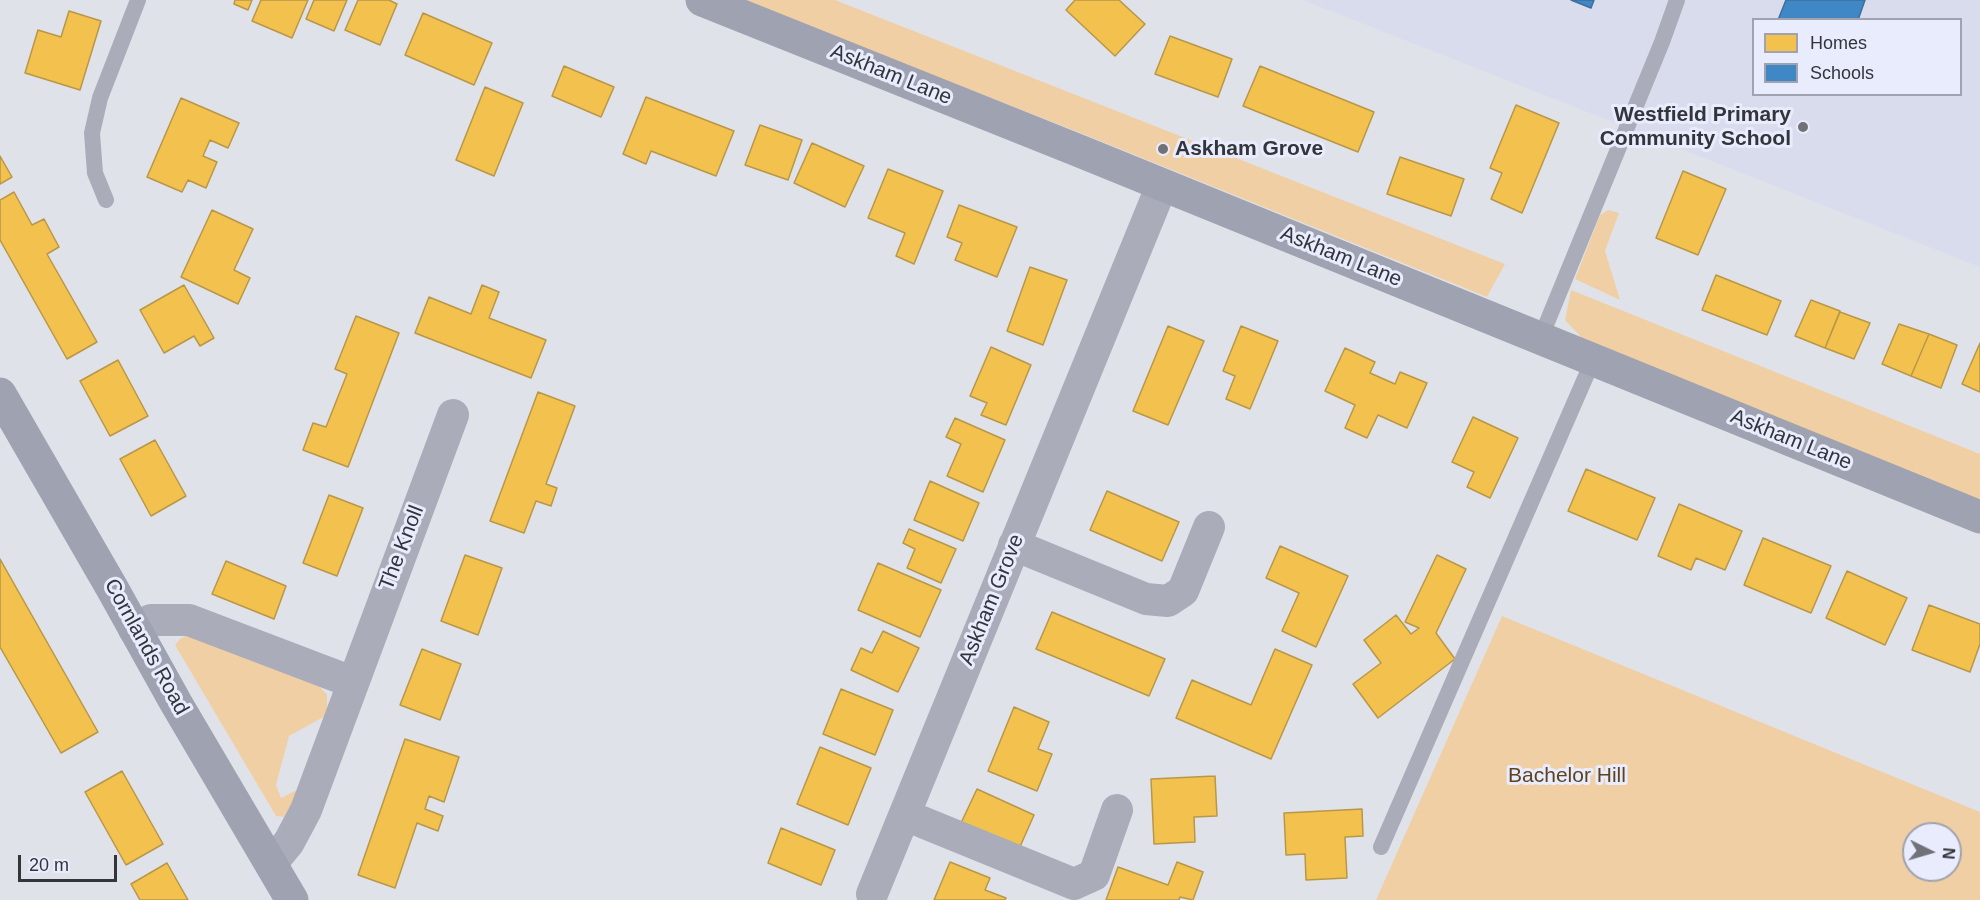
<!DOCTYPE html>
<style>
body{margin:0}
#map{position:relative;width:1980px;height:900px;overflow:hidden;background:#e0e2ea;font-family:Arial,sans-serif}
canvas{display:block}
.legend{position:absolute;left:1752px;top:18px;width:210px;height:78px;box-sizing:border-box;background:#e8ecfd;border:2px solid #a0a3af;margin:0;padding:8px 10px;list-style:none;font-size:18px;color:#33353b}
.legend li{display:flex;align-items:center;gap:12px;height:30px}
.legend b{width:30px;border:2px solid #a0a3af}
.north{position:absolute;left:1902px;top:822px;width:60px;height:60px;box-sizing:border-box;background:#e8ecfd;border:2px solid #a0a3af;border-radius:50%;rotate:95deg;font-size:16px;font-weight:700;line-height:24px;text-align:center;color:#33353b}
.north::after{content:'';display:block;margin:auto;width:21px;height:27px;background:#707278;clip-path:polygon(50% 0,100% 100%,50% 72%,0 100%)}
.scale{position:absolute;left:18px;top:855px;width:99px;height:27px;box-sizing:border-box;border:3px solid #33353b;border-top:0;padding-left:8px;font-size:18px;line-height:21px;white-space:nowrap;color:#33353b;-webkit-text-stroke:4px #e8ecfd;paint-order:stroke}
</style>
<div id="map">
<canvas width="1980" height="900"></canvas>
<ul class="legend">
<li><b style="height:16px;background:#f2c14e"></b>Homes</li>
<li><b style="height:16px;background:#3f88c5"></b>Schools</li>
</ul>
<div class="north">N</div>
<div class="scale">20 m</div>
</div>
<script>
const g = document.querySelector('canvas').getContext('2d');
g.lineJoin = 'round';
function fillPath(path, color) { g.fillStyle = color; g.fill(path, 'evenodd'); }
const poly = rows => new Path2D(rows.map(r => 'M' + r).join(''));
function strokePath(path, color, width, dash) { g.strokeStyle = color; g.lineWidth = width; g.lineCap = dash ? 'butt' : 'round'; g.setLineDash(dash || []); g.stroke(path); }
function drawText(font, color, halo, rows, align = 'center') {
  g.font = font + ' Arial,sans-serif'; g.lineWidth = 6; g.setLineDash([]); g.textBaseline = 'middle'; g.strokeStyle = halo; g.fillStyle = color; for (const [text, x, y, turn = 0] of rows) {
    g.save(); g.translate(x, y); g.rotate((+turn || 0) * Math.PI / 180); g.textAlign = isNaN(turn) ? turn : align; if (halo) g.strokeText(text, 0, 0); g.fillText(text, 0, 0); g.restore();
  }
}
const built = poly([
 [1303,0,1980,0,1980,267,1661,141],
 [1754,20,1960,20,1960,94,1754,94]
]);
const green = poly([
 [739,0,835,0,1505,264,1487,297,1073,130],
 [1608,210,1619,213,1605,251,1620,300,1575,279,1600,215],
 [1571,290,1980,454,1980,500,1584,340,1565,320],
 [1502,616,1980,812,1980,900,1376,900],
 [1914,834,1950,834,1950,870,1914,870],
 [196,630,316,682,327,695,327,715,289,736,276,785,281,798,301,788,284,817,276,816,175,645,180,639]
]);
const homes = poly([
 [235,0,252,0,248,10,234,4,235,0],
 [261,0,308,0,292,38,252,21,261,0],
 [314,0,347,0,334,31,306,19,314,0],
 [358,0,389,0,397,4,380,45,345,30,358,0],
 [1075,0,1119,0,1145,24,1115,56,1066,10,1075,0],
 [69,11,101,21,80,90,25,73,38,30,61,37,69,11],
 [423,13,492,43,474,85,405,55,423,13],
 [1170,36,1232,59,1218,97,1155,74,1170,36],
 [564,66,614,87,601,117,552,96,564,66],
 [1260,66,1374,112,1358,152,1243,106,1260,66],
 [485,87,523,103,494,176,456,160,485,87],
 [646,97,734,131,716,176,651,151,646,164,623,154,646,97],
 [181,98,239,123,228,148,210,140,203,156,217,162,206,188,188,180,182,192,147,177,181,98],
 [1516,105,1559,123,1522,213,1491,199,1502,173,1490,168,1516,105],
 [760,125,802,140,788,180,745,165,760,125],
 [812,143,864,166,845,207,794,183,812,143],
 [0,156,12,177,0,184,0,156],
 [1400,157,1464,179,1451,216,1387,194,1400,157],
 [888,169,943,191,914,264,896,256,905,233,868,218,888,169],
 [1683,171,1726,189,1698,255,1656,238,1683,171],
 [14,192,32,225,44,219,59,247,47,254,97,342,67,359,0,240,0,200,14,192],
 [959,205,1017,227,997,277,955,260,962,243,947,237,959,205],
 [212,210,253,229,234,270,250,278,238,304,181,277,212,210],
 [1030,267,1067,280,1043,345,1007,331,1030,267],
 [1716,275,1781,301,1767,335,1702,310,1716,275],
 [184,285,214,338,200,346,194,336,164,353,140,310,184,285],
 [482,285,499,292,489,318,546,340,531,378,415,333,429,297,471,314,482,285],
 [1811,300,1840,311,1825,348,1795,336,1811,300],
 [1840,312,1870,323,1854,359,1825,348,1840,312],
 [356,316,399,333,348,467,303,450,313,423,326,427,347,374,335,369,356,316],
 [1899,324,1929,334,1911,376,1882,364,1899,324],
 [1168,326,1204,341,1168,425,1133,411,1168,326],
 [1241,326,1278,341,1250,409,1226,399,1235,376,1223,371,1241,326],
 [1929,334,1957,345,1941,388,1911,376,1929,334],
 [1980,343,1980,392,1962,384,1980,343],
 [991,347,1031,365,1006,425,981,415,987,403,970,396,991,347],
 [1345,348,1375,362,1370,373,1395,384,1400,372,1427,383,1407,428,1378,415,1367,438,1345,428,1355,405,1325,391,1345,348],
 [118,360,148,416,110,436,80,381,118,360],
 [538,392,575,406,546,484,557,488,551,506,536,501,524,533,490,521,538,392],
 [1473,417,1518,438,1490,498,1467,487,1474,472,1452,462,1473,417],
 [955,418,1005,440,983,492,947,476,961,444,946,437,955,418],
 [155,440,186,496,151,516,120,459,155,440],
 [1586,469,1655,498,1637,540,1568,511,1586,469],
 [930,481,979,503,963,541,914,520,930,481],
 [1107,491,1179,522,1162,561,1090,530,1107,491],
 [329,495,363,508,337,576,303,563,329,495],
 [1679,504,1742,531,1725,570,1696,558,1691,570,1658,556,1679,504],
 [909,529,956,549,941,583,907,568,915,549,903,543,909,529],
 [1763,538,1831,566,1811,613,1744,585,1763,538],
 [1280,546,1348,576,1316,647,1282,631,1299,593,1266,578,1280,546],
 [465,555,502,568,478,635,441,621,465,555],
 [1437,555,1466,569,1436,633,1455,659,1378,718,1353,684,1381,663,1364,640,1396,615,1411,634,1419,628,1405,622,1437,555],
 [0,559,98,732,61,753,0,647,0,559],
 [226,561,286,586,274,619,212,594,226,561],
 [878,563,941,590,920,637,858,610,878,563],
 [1847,571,1907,598,1885,645,1826,618,1847,571],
 [1929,605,1980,624,1980,644,1970,672,1912,650,1929,605],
 [1052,612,1165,659,1149,696,1036,649,1052,612],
 [883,631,919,648,898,692,851,670,861,648,872,653,883,631],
 [422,649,461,664,440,720,400,705,422,649],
 [1275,649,1312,665,1271,759,1176,718,1192,680,1251,705,1275,649],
 [841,689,893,710,875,755,823,734,841,689],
 [1014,707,1049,722,1038,749,1052,754,1037,791,988,771,1014,707],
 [405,739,459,757,444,802,429,796,425,809,443,816,438,831,417,823,395,888,358,875,405,739],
 [820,747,871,768,848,825,797,804,820,747],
 [122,771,163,844,126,865,85,792,122,771],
 [1215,776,1217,816,1194,817,1195,842,1154,844,1151,779,1215,776],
 [977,789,1034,815,1019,849,961,823,977,789],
 [1362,809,1363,836,1345,837,1347,878,1306,880,1305,854,1286,855,1284,813,1362,809],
 [781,828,835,850,821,885,768,863,781,828],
 [950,862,990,878,985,890,1006,898,1005,900,934,900,950,862],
 [1177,862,1203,872,1193,900,1180,897,1179,900,1106,900,1118,867,1168,885,1177,862],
 [167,863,188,900,140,900,131,884,167,863]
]);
const schools = poly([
 [1571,0,1594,0,1591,8,1571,0],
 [1786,0,1865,0,1858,20,1778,20,1786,0]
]);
const lane = poly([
 [106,200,95,173,92,133,100,98,138,0],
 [1541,337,1662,42,1677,0],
 [1381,847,1593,360]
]);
const street = poly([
 [1014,545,1146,599,1168,601,1183,591,1209,527],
 [134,629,151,620,189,620,352,682],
 [905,815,1074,884,1094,875,1117,810],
 [271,864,289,842,306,810,453,415],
 [872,894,1162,185]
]);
const secondary = poly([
 [702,0,1082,152,1980,517],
 [0,394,112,588,176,703,292,900]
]);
const markers = [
 [1803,127,6,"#707278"],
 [1163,149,6,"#707278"]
];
const streetNames = [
 ["Askham Lane",891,75,22],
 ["Askham Lane",1341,257,22],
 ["Askham Lane",1791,440,22],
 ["The Knoll",402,548,-69],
 ["Askham Grove",992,600,-68],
 ["Cornlands Road",146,647,61]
];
const poiNames = [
 ["Westfield Primary",1791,115],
 ["Community School",1791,139],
 ["Askham Grove",1175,149,"left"]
];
const parkNames = [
 ["Bachelor Hill",1567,776]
];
fillPath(built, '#d8dced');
fillPath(green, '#f1cfa5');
fillPath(homes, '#f2c14e');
strokePath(homes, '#b99748', 1.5);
fillPath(schools, '#3f88c5');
strokePath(schools, '#3b6f9c', 1.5);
strokePath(lane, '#aaacb9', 16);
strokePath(street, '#aaacb9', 32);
strokePath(secondary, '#9fa2b1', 33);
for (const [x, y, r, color] of markers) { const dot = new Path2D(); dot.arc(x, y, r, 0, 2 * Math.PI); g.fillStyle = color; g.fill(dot); strokePath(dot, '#e8ecfd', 2); }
drawText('21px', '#33353b', '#e8ecfd', streetNames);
drawText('bold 21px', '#33353b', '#e8ecfd', poiNames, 'right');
drawText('21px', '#5e431e', '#e8ecfd', parkNames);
</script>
